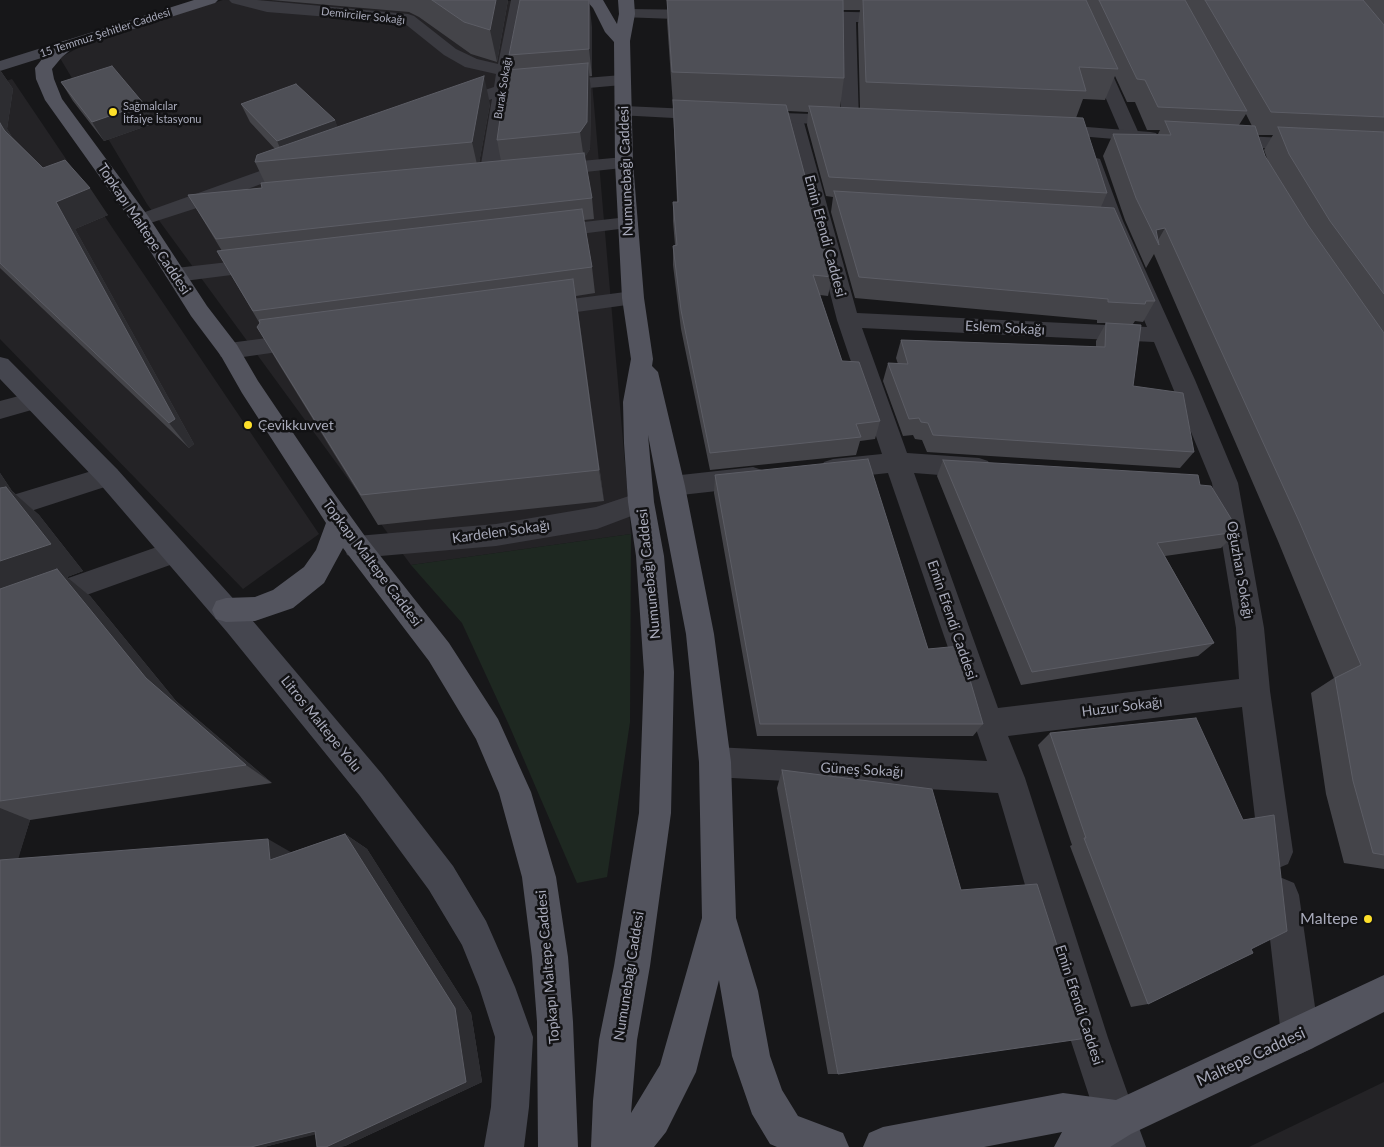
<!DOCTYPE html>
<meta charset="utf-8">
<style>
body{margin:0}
canvas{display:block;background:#171719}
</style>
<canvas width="1384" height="1147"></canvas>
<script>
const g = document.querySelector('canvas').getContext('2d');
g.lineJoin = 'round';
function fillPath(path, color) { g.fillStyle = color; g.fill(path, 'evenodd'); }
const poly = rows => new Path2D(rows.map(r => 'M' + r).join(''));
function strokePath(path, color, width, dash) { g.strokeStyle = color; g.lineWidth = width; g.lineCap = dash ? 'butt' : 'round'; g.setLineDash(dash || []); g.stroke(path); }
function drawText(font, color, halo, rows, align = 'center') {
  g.font = font + ' Lato,sans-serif'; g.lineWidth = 5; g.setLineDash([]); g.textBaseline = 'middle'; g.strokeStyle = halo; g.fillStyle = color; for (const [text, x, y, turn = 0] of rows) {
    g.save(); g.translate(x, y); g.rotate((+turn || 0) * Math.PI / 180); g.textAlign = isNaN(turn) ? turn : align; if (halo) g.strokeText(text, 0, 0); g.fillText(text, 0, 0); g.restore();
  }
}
const built = poly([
 [223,0,585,1,631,534,411,565,147,204,60,58,90,41],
 [12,79,319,534,243,589,0,339,0,83],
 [1384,1082,1384,1147,1249,1147]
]);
const green = poly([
 [631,534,630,722,607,877,577,883,509,725,462,623,411,565]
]);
const minor = poly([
 [229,0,257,0,408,14,414,16,456,49,477,59,498,64,511,0,527,0,512,84,622,75,628,76,631,80,628,84,622,85,510,95,499,176,496,180,489,182,482,180,479,176,492,99,452,112,446,111,443,107,446,103,494,87,496,74,465,67,444,55,404,23,267,12,232,3,229,0],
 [1060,0,1076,0,1090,24,1140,136,1137,140,1131,141,1125,140,1122,136,1074,24,1060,0],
 [627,9,703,10,709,12,711,15,709,18,703,20,621,17,619,14,621,11,627,9],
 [806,11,896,13,902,15,904,18,902,21,896,23,856,22,859,121,856,125,850,126,844,125,841,121,840,21,800,19,798,16,800,13,806,11],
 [794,114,800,115,803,119,857,313,1147,327,1103,221,1084,163,1086,159,1093,157,1100,159,1123,221,1195,380,1238,483,1264,628,1270,691,1293,852,1288,864,1276,869,1264,864,1259,852,1242,707,1008,736,1025,778,1108,1038,1137,1120,1131,1134,1117,1140,1103,1134,1097,1120,1070,1038,998,793,715,777,704,773,699,762,704,751,715,747,987,761,888,473,833,479,824,476,820,469,824,462,833,459,882,454,837,320,785,119,788,115,794,114],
 [862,328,1154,342,1212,483,1236,628,1239,679,998,708,914,473,979,478,988,475,992,468,988,461,979,458,907,453,862,328],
 [299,157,306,159,308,163,306,167,200,207,141,226,134,224,131,220,134,216,299,157],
 [624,157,631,159,633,163,631,167,549,176,542,174,540,170,542,166,549,164,624,157],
 [628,217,635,219,638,223,635,227,548,238,541,236,538,232,541,228,548,226,628,217],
 [264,258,271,260,274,265,271,270,176,282,169,280,165,275,169,270,176,268,264,258],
 [633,291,641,293,644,298,641,303,541,317,533,315,530,310,533,305,541,303,633,291],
 [305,333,313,335,316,341,313,347,229,359,221,357,218,351,221,345,229,343,305,333],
 [34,392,42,395,46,401,42,407,0,419,0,401,34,392],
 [108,466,117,469,121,476,117,483,0,521,0,499,108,466],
 [753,467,762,470,766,477,762,484,753,487,672,496,663,493,659,486,663,479,672,476,753,467],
 [641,492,650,495,654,502,650,509,597,529,496,546,357,558,347,555,344,547,347,539,357,536,496,524,596,507,641,492],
 [174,541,184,544,188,552,184,560,0,626,0,602,174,541],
 [1282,878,1294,883,1299,895,1319,1035,1313,1048,1300,1054,1287,1048,1281,1035,1265,895,1270,883,1282,878]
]);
const tertiary = poly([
 [624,106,711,110,717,111,720,115,717,119,711,120,618,115,615,111,618,107,624,106],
 [751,112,843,115,849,116,852,120,849,124,843,125,745,121,742,117,745,113,751,112],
 [1049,124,1150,132,1156,133,1159,137,1156,141,1150,142,1043,133,1040,129,1043,125,1049,124],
 [1223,135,1305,139,1312,141,1314,145,1312,149,1305,151,1217,145,1214,141,1217,137,1223,135]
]);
const secondary = poly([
 [67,40,73,42,75,45,73,48,0,71,0,61,67,40],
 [0,357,8,359,117,469,247,614,382,774,453,866,486,921,515,987,533,1037,529,1107,524,1147,484,1147,491,1107,495,1037,479,987,462,945,429,890,360,796,227,632,99,483,0,379,0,357],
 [1117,1100,1131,1106,1146,1147,1106,1147,1097,1120,1103,1106,1117,1100]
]);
const primary = poly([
 [194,0,218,0,215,3,73,48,62,57,52,69,54,79,62,99,148,216,207,306,237,345,258,381,331,489,367,539,449,643,498,719,531,792,556,877,568,957,573,1022,578,1147,538,1147,537,1022,532,957,522,877,499,793,476,739,429,661,343,548,324,583,293,608,255,621,226,622,216,619,212,610,216,601,226,598,255,597,273,590,304,567,316,550,326,523,242,393,221,356,191,316,132,222,45,100,36,79,35,68,50,49,61,42,194,0],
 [586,0,603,0,617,24,619,14,618,0,634,0,635,14,630,41,633,163,644,298,653,359,652,366,658,372,685,486,714,634,731,762,736,918,758,991,770,1056,782,1090,798,1116,843,1133,849,1147,777,1147,770,1144,752,1114,732,1056,719,980,696,1072,666,1132,654,1147,591,1147,593,1101,599,1040,614,966,639,813,644,672,636,556,628,502,624,443,623,402,631,359,622,298,615,163,614,42,605,32,593,8,586,0],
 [648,435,686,634,699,762,702,918,660,1065,631,1113,637,1040,650,966,671,813,674,672,664,556,654,502,648,435],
 [1384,975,1384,1012,1313,1048,1131,1134,1110,1147,1054,1147,1062,1132,984,1147,863,1147,869,1133,883,1127,1063,1093,1116,1100,1384,975]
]);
const wall = poly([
 [271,0,508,0,497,62,471,54,419,17,409,12],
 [667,0,1384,0,1384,869,1344,863,1326,794,1311,693,1334,678,1278,541,1154,254,1146,268,1125,220,1103,156,1113,134,1158,134,1160,130,1147,130,1135,102,1127,102,1115,76,1105,100,1083,99,1076,118,1107,193,1101,207,1155,301,1143,322,1135,321,1133,324,1133,386,1194,452,1180,468,927,452,922,440,915,439,913,435,903,436,883,381,888,363,898,364,896,358,901,340,1096,347,1096,341,1106,323,1097,323,1097,320,855,298,831,212,833,197,826,196,807,125,808,112,788,111,832,277,828,296,820,295,842,361,880,421,875,439,860,441,856,455,710,470,681,329,673,265,673,246,675,245,673,221,673,202,677,202,673,106,667,21],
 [843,10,860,10,858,24,860,109,840,108,844,78],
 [1246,114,1252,126,1239,125],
 [1258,135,1273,135,1264,150,1268,161,1265,156],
 [592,27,592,76,589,76,591,90,590,149,584,158,592,198,594,219,584,220,592,267,595,293,576,296,604,501,378,525,277,361,257,327,260,324,217,251,222,251,188,195,262,188,265,183,255,162,275,149,250,122,241,104,335,120,337,127,490,104,479,163,501,161,497,140,512,69,509,55],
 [0,70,13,89,7,129,12,137,43,168,108,215,75,229,194,444,189,448,0,268],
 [61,82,155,123,104,141,73,101],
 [943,460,1200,485,1237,532,1221,548,1165,556,1214,643,1198,656,1021,685,937,476],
 [0,473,12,491,39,515,83,571,67,577,90,596,176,701,272,783,30,820,18,858,292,852,345,834,367,849,471,1013,482,1082,345,1146,338,1147,317,1147,315,1134,264,1147,0,1147],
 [715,475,928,649,983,724,973,736,757,736,714,493],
 [1050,733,1251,949,1148,1004,1131,1007,1070,846,1072,845,1038,745],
 [782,770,838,1074,828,1074,777,788]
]);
const shadedWall = poly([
 [496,0,508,0,497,62,490,30],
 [589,0,592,27,592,76,589,49],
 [588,63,591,90,590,149,584,159,580,132],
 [0,70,13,89,7,129,23,156,0,123],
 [484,76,490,104,478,169,472,142],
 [144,104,155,123,104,141,92,122],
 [335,120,342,139,285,159,277,141],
 [90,188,108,215,75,229,194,444,189,448,169,423,56,202],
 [1165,228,1157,242,1156,230],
 [573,279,578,313,604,501,599,470],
 [0,473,12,491,39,515,83,571,67,577,90,596,176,701,272,783,246,765,0,600],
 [0,808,30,820,13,876,0,872],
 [345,834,367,849,471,1013,482,1082,345,1146,338,1147,326,1147],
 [268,839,294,854,270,860],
 [342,1128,264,1147,251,1147,315,1131]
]);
const building = poly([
 [432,0,496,0,490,30,464,22,432,0],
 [520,0,589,0,589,49,509,55,520,0],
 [667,0,843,0,844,78,672,72,667,0],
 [863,0,1086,0,1118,69,1079,67,1086,91,866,82,863,0],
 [1099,0,1185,0,1247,111,1158,107,1145,80,1137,79,1099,0],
 [1205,0,1363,0,1384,25,1384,117,1271,112,1205,0],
 [588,63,587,122,580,132,497,140,507,70,588,63],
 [112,66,144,104,92,122,61,82,112,66],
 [484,76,472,142,255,162,257,155,484,76],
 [296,84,335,120,277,141,241,104,296,84],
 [673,100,786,105,832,277,813,275,842,361,859,362,880,421,856,424,861,437,710,453,681,310,673,246,677,245,673,202,678,202,673,100],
 [809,106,1083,118,1107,193,829,177,809,106],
 [1165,121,1255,126,1265,156,1308,225,1384,333,1384,855,1373,853,1353,781,1335,678,1361,665,1299,521,1165,228,1156,230,1159,245,1136,198,1113,134,1171,135,1165,121],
 [0,123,4,130,43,168,65,160,90,188,56,202,175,419,169,423,0,263,0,123],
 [1278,127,1384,132,1384,294,1330,221,1289,154,1278,127],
 [584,153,592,198,216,239,188,195,262,188,261,183,584,153],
 [834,191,1114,208,1155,301,1146,301,1145,304,1108,302,1108,299,859,277,834,191],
 [582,209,592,267,253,311,217,251,582,209],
 [573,279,599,470,361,495,257,327,260,323,259,320,573,279],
 [1106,323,1141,325,1133,386,1183,393,1194,452,933,435,928,423,921,422,919,418,909,419,888,363,908,364,901,340,1105,347,1106,323],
 [868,459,928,649,960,646,983,724,760,724,715,475,868,459],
 [943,460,1198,475,1200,485,1211,486,1235,525,1237,532,1157,543,1214,643,1032,672,943,460],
 [6,487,51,544,0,561,0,488,6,487],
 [57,569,146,678,246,765,0,801,0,589,57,569],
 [1196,718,1243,820,1274,815,1287,931,1251,949,1253,953,1148,1004,1084,838,1086,838,1050,733,1196,718],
 [782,770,932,789,961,890,1037,884,1087,1038,838,1074,782,770],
 [345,834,455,1008,466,1082,326,1147,317,1147,315,1131,251,1147,0,1147,0,860,268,839,270,860,345,834]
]);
const markers = [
 [113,112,5,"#fee02a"],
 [248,425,5,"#fee02a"],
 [1368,919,5,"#fee02a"]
];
const farStreetnames = [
 ["Demirciler Sokağı",363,16,6],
 ["15 Temmuz Şehitler Caddesi",105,33,-18],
 ["Burak Sokağı",503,88,-81]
];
const farPoinames = [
 ["Sağmalcılar",123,106],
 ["İtfaiye İstasyonu",123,119]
];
const streetNames = [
 ["Numunebağı Caddesi",626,171,-92],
 ["Topkapı Maltepe Caddesi",144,229,56],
 ["Emin Efendi Caddesi",825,236,75],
 ["Eslem Sokağı",1005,328,3],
 ["Kardelen Sokağı",501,532,-8],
 ["Topkapı Maltepe Caddesi",372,563,53],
 ["Oğuzhan Sokağı",1240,570,80],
 ["Numunebağı Caddesi",649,574,-96],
 ["Emin Efendi Caddesi",952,620,71],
 ["Huzur Sokağı",1122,707,-7],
 ["Litros Maltepe Yolu",321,724,51],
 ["Güneş Sokağı",862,770,3],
 ["Topkapı Maltepe Caddesi",548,967,-95],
 ["Numunebağı Caddesi",629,976,-81],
 ["Emin Efendi Caddesi",1079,1005,72]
];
const poiNames = [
 ["Çevikkuvvet",258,425]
];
const nearPoinames = [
 ["Maltepe",1358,919]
];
const nearStreetnames = [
 ["Maltepe Caddesi",1251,1057,-25]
];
fillPath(built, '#242326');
fillPath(green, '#1e2821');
fillPath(minor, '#3a3a40');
fillPath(tertiary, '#3a3a40');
fillPath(secondary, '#45464f');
fillPath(primary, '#53545e');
fillPath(wall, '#444449');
fillPath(shadedWall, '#2d2d31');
fillPath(building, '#4e4f56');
strokePath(building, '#5c5d65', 1);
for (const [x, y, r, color] of markers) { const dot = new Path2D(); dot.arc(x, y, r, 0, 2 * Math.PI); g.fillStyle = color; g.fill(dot); strokePath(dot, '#121214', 2); }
drawText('11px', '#a8aaba', '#121214', farStreetnames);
drawText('11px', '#a8aaba', '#121214', farPoinames, 'left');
drawText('14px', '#a8aaba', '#121214', streetNames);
drawText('14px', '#a8aaba', '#121214', poiNames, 'left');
drawText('16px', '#a8aaba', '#121214', nearPoinames, 'right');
drawText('16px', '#a8aaba', '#121214', nearStreetnames);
</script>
